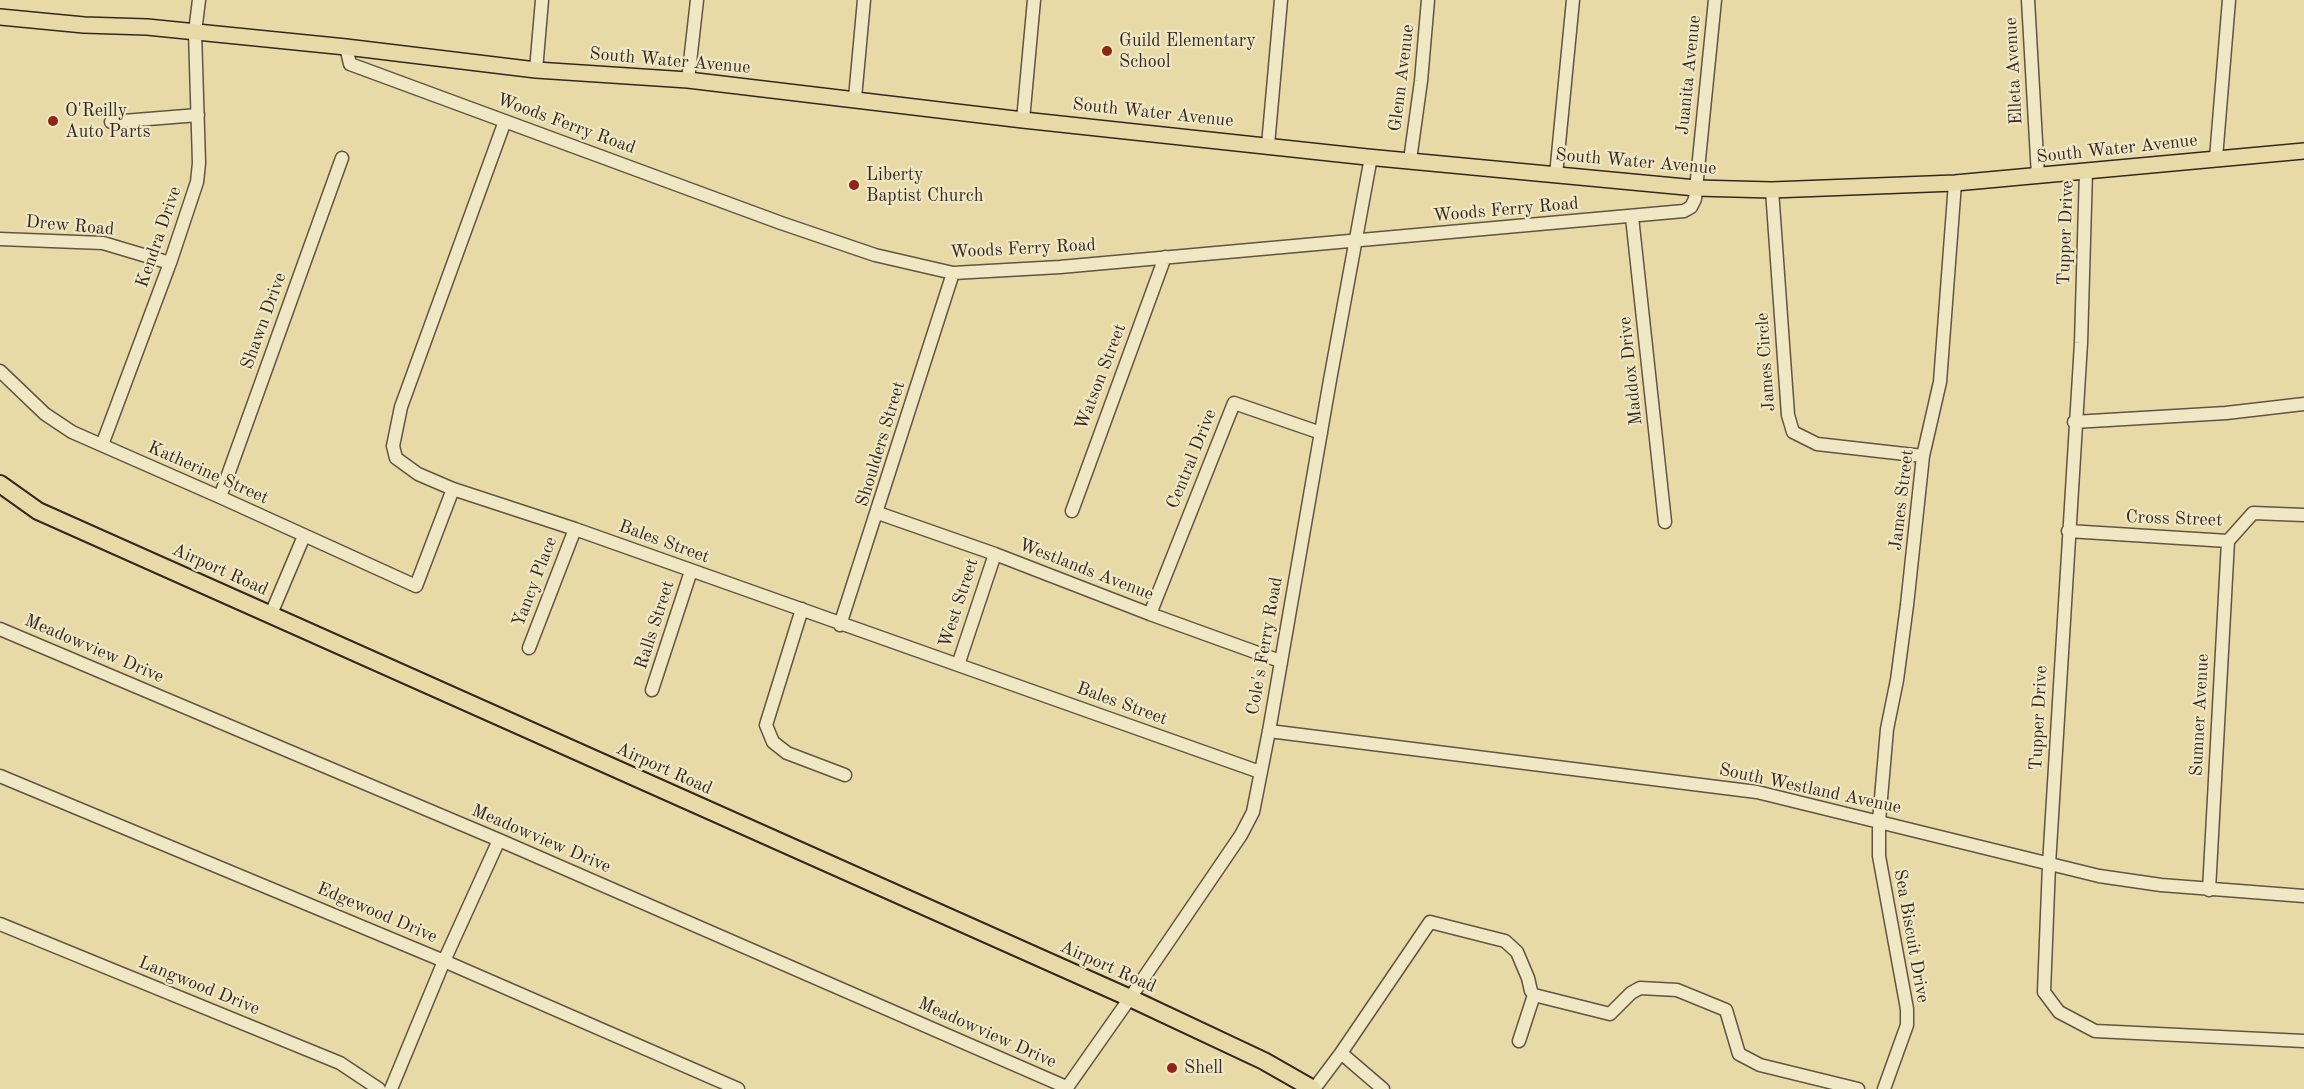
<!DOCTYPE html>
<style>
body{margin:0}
canvas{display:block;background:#e8daa6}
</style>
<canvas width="2304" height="1089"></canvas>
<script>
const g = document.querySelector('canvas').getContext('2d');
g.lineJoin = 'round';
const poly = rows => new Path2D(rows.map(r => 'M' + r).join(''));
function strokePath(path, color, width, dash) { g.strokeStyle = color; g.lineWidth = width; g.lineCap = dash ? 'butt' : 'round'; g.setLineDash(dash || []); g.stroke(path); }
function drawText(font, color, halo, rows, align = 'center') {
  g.font = font + ' "Old Standard TT",serif'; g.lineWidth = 4.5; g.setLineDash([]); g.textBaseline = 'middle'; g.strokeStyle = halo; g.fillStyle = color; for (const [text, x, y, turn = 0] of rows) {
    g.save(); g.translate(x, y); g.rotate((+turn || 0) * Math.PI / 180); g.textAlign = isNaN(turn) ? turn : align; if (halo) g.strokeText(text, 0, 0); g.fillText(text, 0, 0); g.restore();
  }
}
const minor = poly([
 [2028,0,2038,176],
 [346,47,350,64,781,223,875,255,953,273,1060,267,1684,211,1691,207,1695,199,1715,0],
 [536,70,542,0],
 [688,80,697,0],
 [855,98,864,0],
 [1023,120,1034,0],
 [505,121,401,407,393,446,396,458,418,474,453,489,575,529,1260,772],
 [111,122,198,115],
 [1268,145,1281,0],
 [2216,158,2229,0],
 [1410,160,1421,81,1428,0],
 [2086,171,2081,343,2049,865,2044,992,2059,1012,2095,1031,2304,1041],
 [1556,175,1573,0],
 [1772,190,1788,415,1793,432,1817,444,1923,456],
 [1632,217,1665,522],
 [0,239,103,243,170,263],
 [0,371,45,414,72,432,220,497,416,586,453,489],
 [2074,422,2226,413,2304,404],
 [102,445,170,263,197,182,199,163,195,32,199,0],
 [220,497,342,158],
 [1072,511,1165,257],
 [878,513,995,554,1150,614,1280,661],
 [2068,531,2228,541],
 [2228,541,2253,513,2304,515],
 [802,609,766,725,773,742,787,753,845,775],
 [271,614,304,536],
 [1150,614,1234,403,1321,433],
 [840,625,953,273],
 [0,629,499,840,1066,1087],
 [529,648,575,529],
 [958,665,995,554],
 [652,690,691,571],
 [1269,731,1757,792,2099,876,2161,885,2304,896],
 [0,776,444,961,738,1089],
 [2209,890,2228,541],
 [0,924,340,1063,379,1089],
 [1519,1041,1534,995],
 [1341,1053,1383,1089],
 [391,1089,444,961,499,840],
 [1066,1089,1130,998,1241,835,1253,812,1269,731,1330,380,1371,157],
 [1314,1089,1341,1053,1430,922,1505,941,1517,952,1528,978,1531,991,1534,995,1610,1014,1631,993,1640,988,1677,990,1726,1010,1739,1054,1760,1065,1858,1089],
 [1884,1089,1907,1025,1907,1009,1879,856,1879,821,1887,729,1897,680,1907,605,1923,456,1940,382,1955,183]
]);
const major = poly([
 [0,17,84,25,147,27,346,47,536,70,688,80,1023,120,1367,157,1696,188,1772,190,1955,183,2304,151]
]);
const highway = poly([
 [0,484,38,511,1130,998,1264,1061,1313,1089]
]);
const markers = [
 [1107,51,6,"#8f2418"],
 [53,121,6,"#8f2418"],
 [854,185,6,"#8f2418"],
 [1172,1068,6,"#8f2418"]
];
const poiNames = [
 ["Guild Elementary",1119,41],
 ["School",1119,62],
 ["O'Reilly",65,111],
 ["Auto Parts",65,132],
 ["Liberty",866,175],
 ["Baptist Church",866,196],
 ["Shell",1184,1068]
];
const streetNames = [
 ["South Water Avenue",670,61,5],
 ["Elleta Avenue",2014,71,-93],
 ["Juanita Avenue",1689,75,-84],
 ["Glenn Avenue",1402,78,-83],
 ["South Water Avenue",1153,113,6],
 ["Woods Ferry Road",566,124,20],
 ["South Water Avenue",2117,149,-6],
 ["South Water Avenue",1636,162,5],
 ["Woods Ferry Road",1506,210,-5],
 ["Drew Road",70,226,5],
 ["Tupper Drive",2066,233,-88],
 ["Kendra Drive",159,237,-71],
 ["Woods Ferry Road",1023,249,-3],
 ["Shawn Drive",264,321,-70],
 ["James Circle",1766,362,-94],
 ["Maddox Drive",1631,371,-96],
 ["Watson Street",1101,377,-69],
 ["Shoulders Street",881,444,-73],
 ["Central Drive",1192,459,-68],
 ["Katherine Street",208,473,24],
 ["James Street",1902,500,-83],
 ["Cross Street",2174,519,2],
 ["Bales Street",664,542,20],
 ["Airport Road",220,570,24],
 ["Westlands Avenue",1086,570,21],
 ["Yancy Place",535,582,-69],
 ["West Street",959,603,-72],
 ["Ralls Street",655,625,-72],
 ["Cole's Ferry Road",1265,646,-80],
 ["Meadowview Drive",94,649,23],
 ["Bales Street",1122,704,20],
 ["Sumner Avenue",2200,715,-87],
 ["Tupper Drive",2039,718,-87],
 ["Airport Road",664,769,24],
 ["South Westland Avenue",1810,789,12],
 ["Meadowview Drive",541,839,23],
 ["Edgewood Drive",377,913,23],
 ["Sea Biscuit Drive",1911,936,80],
 ["Airport Road",1108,967,24],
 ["Langwood Drive",199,986,22],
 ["Meadowview Drive",987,1033,24]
];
strokePath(minor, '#625442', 15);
strokePath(major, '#352720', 18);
strokePath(highway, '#352720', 20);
strokePath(minor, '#f0e7c5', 12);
strokePath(major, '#e8daa6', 15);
strokePath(highway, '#e8daa6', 16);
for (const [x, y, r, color] of markers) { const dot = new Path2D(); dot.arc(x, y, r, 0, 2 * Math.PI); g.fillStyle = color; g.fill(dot); strokePath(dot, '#f0e7c5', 2); }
drawText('18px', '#352720', '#f0e7c5', poiNames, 'left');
drawText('18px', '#352720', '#f0e7c5', streetNames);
</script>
